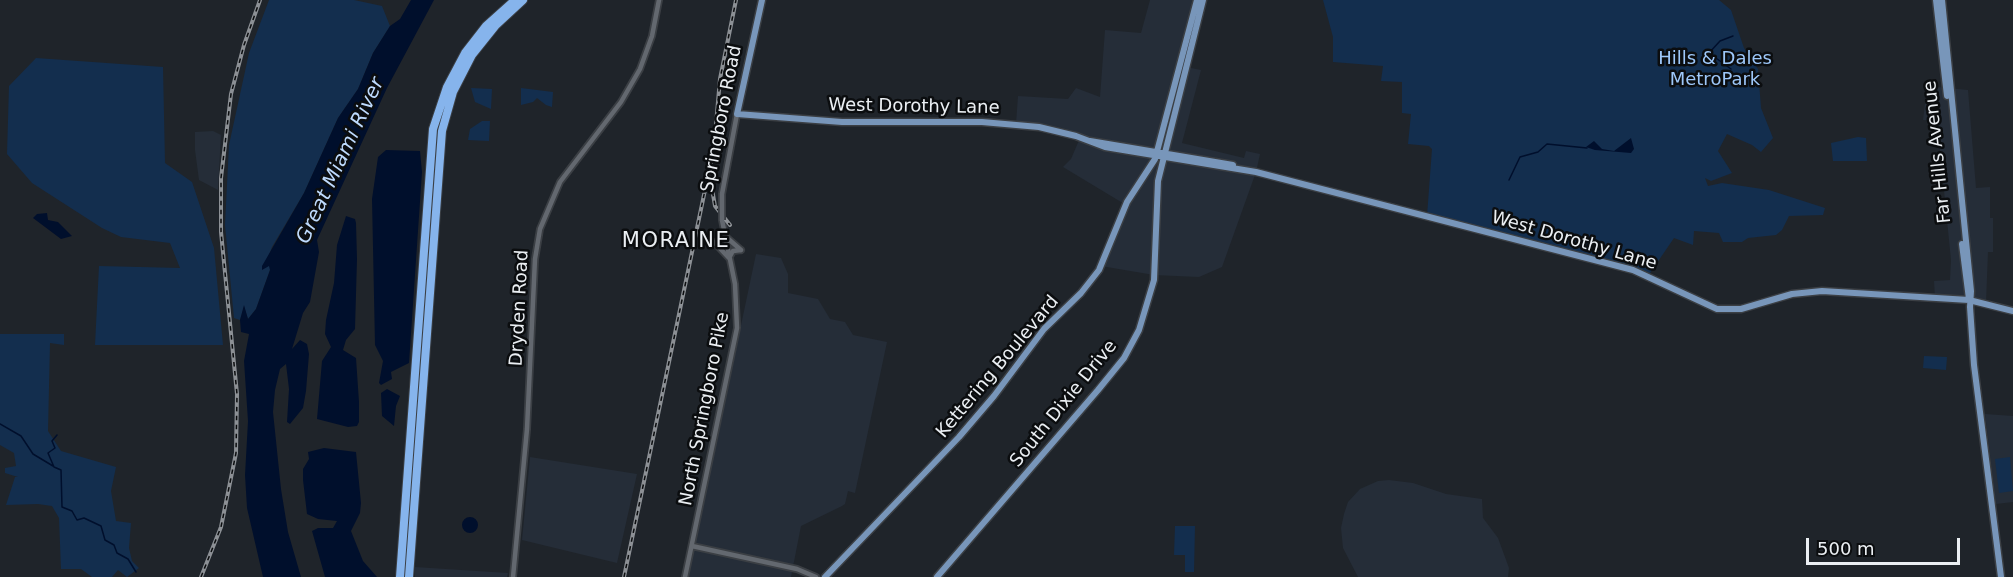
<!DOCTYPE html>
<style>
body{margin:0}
#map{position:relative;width:2013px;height:577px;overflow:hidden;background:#1f242a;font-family:"DejaVu Sans",sans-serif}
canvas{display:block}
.scale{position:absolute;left:1806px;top:538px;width:154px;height:27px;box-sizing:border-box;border:3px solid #ebeff3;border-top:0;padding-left:8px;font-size:18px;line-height:21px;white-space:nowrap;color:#ebeff3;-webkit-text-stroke:4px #0b0d0f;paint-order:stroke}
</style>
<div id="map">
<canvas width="2013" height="577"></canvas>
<div class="scale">500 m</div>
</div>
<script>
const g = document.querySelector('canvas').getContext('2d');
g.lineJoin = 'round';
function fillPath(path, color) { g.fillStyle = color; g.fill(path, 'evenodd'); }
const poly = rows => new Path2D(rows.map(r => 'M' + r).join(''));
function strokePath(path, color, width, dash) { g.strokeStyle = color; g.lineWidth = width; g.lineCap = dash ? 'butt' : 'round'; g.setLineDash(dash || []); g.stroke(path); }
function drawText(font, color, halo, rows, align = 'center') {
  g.font = font + ' "DejaVu Sans",sans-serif'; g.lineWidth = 5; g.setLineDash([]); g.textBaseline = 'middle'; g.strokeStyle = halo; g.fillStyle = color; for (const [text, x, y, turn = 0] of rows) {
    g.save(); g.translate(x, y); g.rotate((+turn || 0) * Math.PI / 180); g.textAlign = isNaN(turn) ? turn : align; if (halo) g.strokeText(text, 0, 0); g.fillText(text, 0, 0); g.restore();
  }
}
const built = poly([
 [1150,0,1197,0,1181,66,1201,70,1182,143,1244,158,1246,151,1260,154,1256,172,1222,267,1199,277,1154,275,1101,266,1126,205,1063,167,1071,159,1080,138,1016,124,1018,96,1068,99,1076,88,1100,97,1105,30,1141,33],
 [1927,86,1968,90,1976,188,1990,187,1990,218,1993,218,1993,252,1988,252,1986,303,1935,298,1934,281,1950,280,1951,260,1937,121,1923,120],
 [213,131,221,135,218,190,199,180,195,150,195,132],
 [756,254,781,258,788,274,788,293,818,299,830,319,845,322,853,335,887,342,855,493,848,491,845,504,842,506,801,526,791,577,688,577],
 [1985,414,2013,416,2013,502,1996,504],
 [530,457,637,474,617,563,522,540],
 [1389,480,1413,483,1446,494,1482,499,1483,518,1498,538,1509,568,1508,577,1358,577,1343,548,1341,528,1344,514,1348,502,1360,489,1378,481],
 [415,567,508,573,507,577,415,577]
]);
const green = poly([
 [269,0,354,0,382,6,390,26,373,53,358,89,338,118,304,193,272,247,265,266,270,266,270,270,256,309,248,319,244,307,240,320,234,318,225,225,229,145,249,53],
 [1323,0,1719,0,1731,10,1744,48,1758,69,1761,108,1773,138,1761,152,1752,145,1727,134,1718,151,1732,173,1711,181,1705,178,1708,186,1722,183,1769,190,1825,208,1823,215,1789,216,1782,230,1776,235,1748,238,1742,242,1723,242,1719,233,1694,231,1693,245,1674,238,1648,276,1427,216,1432,149,1429,146,1408,144,1411,114,1402,113,1402,82,1381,81,1383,66,1333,62,1333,37],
 [36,58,163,67,165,163,192,182,214,248,223,345,95,345,99,266,180,268,170,243,121,237,102,228,32,183,7,154,9,86],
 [471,88,492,89,491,109,475,102],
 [521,88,553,92,552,107,546,105,537,98,533,102,521,105],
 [482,121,490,121,489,141,468,140,470,129],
 [1858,137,1866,138,1867,161,1833,161,1831,143],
 [0,334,64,334,64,345,50,343,48,431,61,451,116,467,111,491,116,521,131,523,129,548,132,561,139,568,127,577,118,570,112,577,92,577,81,569,61,569,59,518,52,506,38,504,6,505,15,477,18,477,5,473,5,468,16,466,14,453,0,445],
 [1924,356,1947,357,1946,370,1923,368],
 [2010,457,2013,491,1999,493,1995,459],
 [1175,526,1195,526,1194,572,1185,572,1185,555,1174,555]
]);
const water = poly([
 [411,0,434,0,387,88,317,240,319,252,310,302,303,313,292,349,300,340,307,344,309,354,306,391,303,408,290,424,287,422,289,389,286,364,280,369,275,390,273,412,281,489,288,532,301,577,263,577,247,508,245,475,248,421,244,361,249,334,241,332,240,320,244,305,248,319,256,309,270,270,269,266,262,270,262,266,304,193,338,118,358,89,373,53,390,26,400,19],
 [1631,138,1634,149,1631,153,1595,150,1586,147,1594,141,1602,149,1614,151],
 [386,150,420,151,422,172,409,363,391,372,392,379,381,385,379,383,383,361,375,345,372,199,378,157],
 [47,213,48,220,58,222,72,236,61,239,33,218,37,214],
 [346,216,355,219,356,223,357,259,355,329,346,340,343,350,356,358,359,402,359,422,357,426,348,427,317,419,322,361,331,347,325,334,326,320,334,283,337,245],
 [387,389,400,396,396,406,394,426,382,416,381,393],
 [324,448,356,452,361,503,360,513,351,531,363,561,377,577,325,577,312,531,318,528,333,528,337,521,318,519,307,514,303,480,303,469,309,459,308,452],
 '462 525a8 8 0 1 1 16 0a8 8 0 1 1-16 0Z'
]);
const stream = poly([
 [1731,69,1709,53,1720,41,1733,36],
 [1509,180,1520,157,1538,152,1547,144,1587,148],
 [0,424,21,436,33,454,53,466],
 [57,435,52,441,55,448,48,453,54,467,61,470,62,507,72,511,77,520,84,518,101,526,105,540,114,545,117,553,128,559,136,572]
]);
const secondary = poly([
 [722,194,737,114],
 [725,236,741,250],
 [714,242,729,258,733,251,741,250],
 [692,546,797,569,816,577],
 [513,577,527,429,535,259,540,229,560,182,621,102,640,69,652,36,659,0],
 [685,577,737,328,735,284,722,220]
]);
const primary = poly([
 [762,0,737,114,842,122,982,122,1039,127,1076,136,1105,147,1256,172,1633,270,1717,309,1741,309,1792,294,1822,291,1969,300,2013,311],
 [1936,0,1947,96],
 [1942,0,1971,291,1970,307,1974,365,2001,577],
 [1090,141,1233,165],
 [1962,244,1969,299],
 [825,577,959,437,994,396,1044,329,1081,293,1099,270,1127,202,1155,159,1197,0],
 [937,577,1098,390,1124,358,1139,330,1154,280,1158,181,1203,0]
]);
const highway = poly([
 [400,577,433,129,447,87,465,53,486,26,515,0],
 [409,577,442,131,453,92,472,55,496,25,523,0]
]);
const rail = poly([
 [711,183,715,206,730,225],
 [201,577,221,527,236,453,237,394,221,232,221,178,231,94,244,45,260,0],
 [624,577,714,147,720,79,736,0]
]);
const secondaryBridge = poly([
 [722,194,722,220]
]);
const parkNames = [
 ["Hills & Dales",1715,59],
 ["MetroPark",1715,80]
];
const streetNames = [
 ["West Dorothy Lane",914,107,1],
 ["Springboro Road",722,119,-79],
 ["Far Hills Avenue",1938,152,-96],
 ["West Dorothy Lane",1574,241,16],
 ["Dryden Road",520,308,-87],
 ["Kettering Boulevard",998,367,-50],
 ["South Dixie Drive",1064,404,-51],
 ["North Springboro Pike",705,409,-79]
];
const waterNames = [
 ["Great Miami River",341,161,-65]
];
const quarterNames = [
 ["MORAINE",676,242]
];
fillPath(built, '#252d38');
fillPath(green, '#132e4e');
fillPath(water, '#000f2c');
strokePath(stream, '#000f2c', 1.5);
strokePath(secondary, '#3b3f44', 8);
strokePath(primary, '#3b3f44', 9);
strokePath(highway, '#3b3f44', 10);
strokePath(secondary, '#63686f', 4.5);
strokePath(primary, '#7896ba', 6);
strokePath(highway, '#86b4ec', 8);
strokePath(rail, '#8c9095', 4);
strokePath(rail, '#0b0d0f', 1.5, [4.5]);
strokePath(secondaryBridge, '#3b3f44', 8, []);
strokePath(secondaryBridge, '#63686f', 4.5);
drawText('18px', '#9ec8fa', '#0b0d0f', parkNames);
drawText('18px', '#ebeff3', '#0b0d0f', streetNames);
drawText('italic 20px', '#bedafd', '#0b0d0f', waterNames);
g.letterSpacing = '1.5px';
drawText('21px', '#ebeff3', '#0b0d0f', quarterNames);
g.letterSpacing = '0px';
</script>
